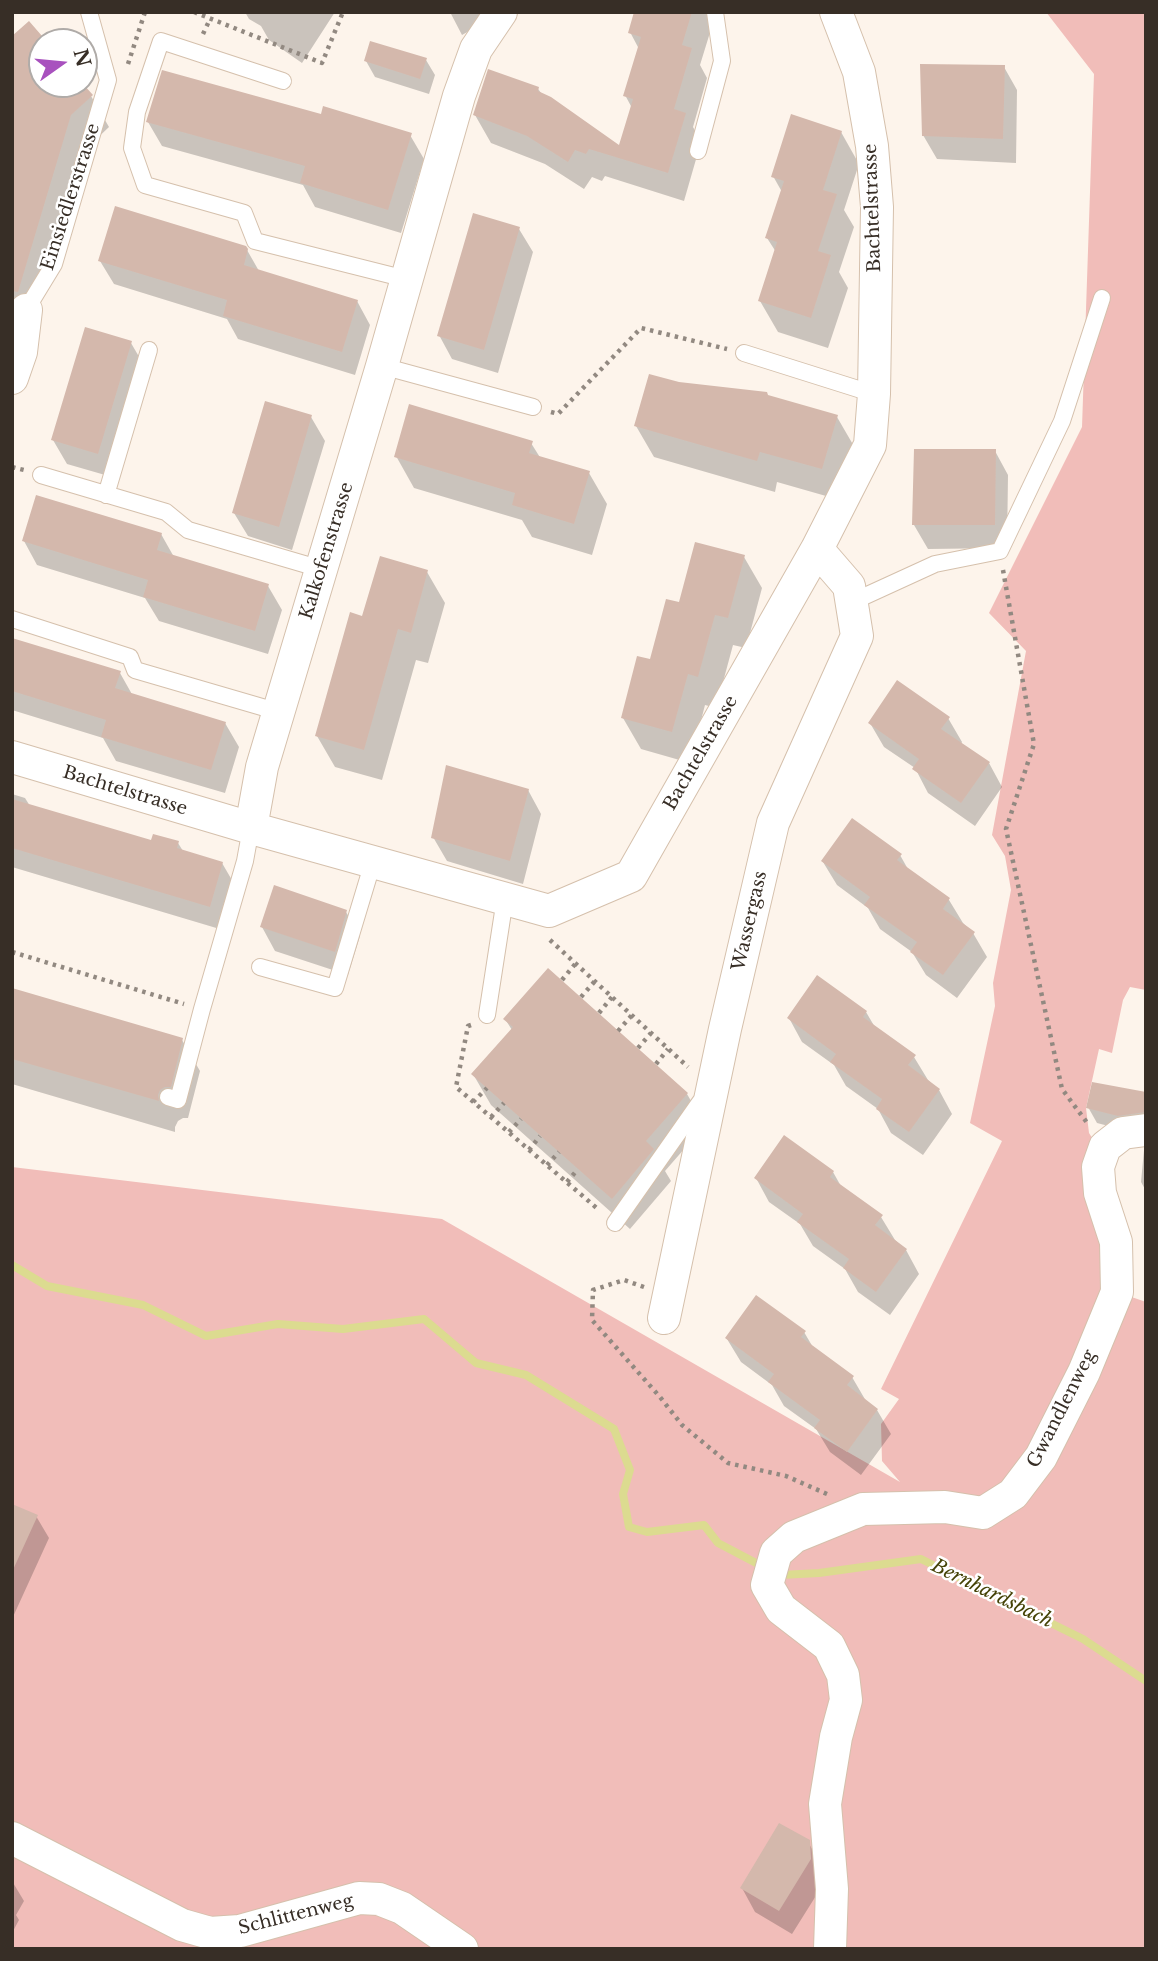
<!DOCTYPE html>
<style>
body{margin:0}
#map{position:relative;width:1158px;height:1961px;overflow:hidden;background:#fdf4eb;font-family:"Libre Baskerville",serif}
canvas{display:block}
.frame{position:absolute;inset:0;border:14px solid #372e26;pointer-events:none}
.north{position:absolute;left:28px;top:28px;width:70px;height:70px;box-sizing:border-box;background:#fff;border:2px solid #afaba8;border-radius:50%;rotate:75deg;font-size:19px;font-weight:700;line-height:28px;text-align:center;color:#372e26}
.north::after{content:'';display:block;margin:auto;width:24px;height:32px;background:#a851be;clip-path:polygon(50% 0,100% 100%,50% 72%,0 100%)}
</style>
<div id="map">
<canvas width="1158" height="1961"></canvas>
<div class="frame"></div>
<div class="north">N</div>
</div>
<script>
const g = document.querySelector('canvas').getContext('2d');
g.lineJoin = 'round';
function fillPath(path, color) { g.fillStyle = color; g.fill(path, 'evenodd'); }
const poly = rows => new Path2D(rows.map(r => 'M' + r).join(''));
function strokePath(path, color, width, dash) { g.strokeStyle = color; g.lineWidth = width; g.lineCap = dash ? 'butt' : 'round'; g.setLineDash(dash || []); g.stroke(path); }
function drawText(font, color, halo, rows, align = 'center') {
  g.font = font + ' "Libre Baskerville",serif'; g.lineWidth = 5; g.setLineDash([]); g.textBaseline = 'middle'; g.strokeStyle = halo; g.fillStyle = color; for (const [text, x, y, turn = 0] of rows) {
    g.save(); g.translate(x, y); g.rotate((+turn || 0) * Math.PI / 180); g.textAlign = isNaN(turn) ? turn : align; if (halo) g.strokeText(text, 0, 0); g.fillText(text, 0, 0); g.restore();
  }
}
const green = poly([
 [1046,12,1146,12,1146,990,1130,987,1123,1000,1112,1053,1099,1049,1086,1108,1089,1133,1096,1144,1117,1292,1146,1302,1146,1949,12,1949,12,1167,442,1219,900,1482,882,1461,881,1424,899,1399,881,1389,1002,1141,970,1123,995,1006,993,983,1011,890,1005,856,992,835,1026,651,989,613,1082,427,1094,74]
]);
const shadow = poly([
 [245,12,335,12,302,63,269,40,261,26,249,19],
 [450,12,491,12,494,17,462,35],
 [636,12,716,13,700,65,707,78,693,127,701,142,684,201,605,176,602,181,592,177,584,189,545,164,491,143,475,115,538,89,542,94,620,148,632,108,625,95,639,49,630,32],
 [29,24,45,42,42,42,42,84,81,84,91,96,109,127,88,147,12,398,12,38],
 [426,60,435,75,429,94,375,77,366,61],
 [1004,67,1017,90,1016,163,937,159,923,135],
 [322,116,410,135,424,159,401,233,315,207,303,185,162,146,148,122],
 [841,132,859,164,844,210,854,227,839,272,848,288,828,348,778,332,760,301,776,252,767,238,782,192,773,176],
 [519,229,533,252,498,373,452,359,439,335],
 [247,250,259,271,357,301,370,325,355,375,238,339,227,319,114,284,100,261],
 [131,343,145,367,112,477,67,464,53,440],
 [768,397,837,417,855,448,840,500,777,482,775,492,654,457,636,426],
 [311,417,325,441,292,550,248,536,234,513],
 [531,443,541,459,589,473,607,504,592,555,532,537,522,520,414,488,396,456],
 [995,451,1008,475,1007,548,928,549,914,525],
 [161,534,174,557,268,586,282,610,268,654,159,621,145,598,37,565,24,541],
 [744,557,762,588,746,648,733,645,716,708,705,705,690,763,641,749,623,718,680,605],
 [427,572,445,603,428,663,416,660,382,780,335,767,317,736,364,618],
 [12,640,120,673,133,696,225,723,239,747,225,793,116,761,103,738,12,710],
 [948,718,962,742,961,744,989,763,1002,787,975,826,928,793,915,768,884,747,870,723],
 [528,790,541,814,523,884,447,861,433,837],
 [12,794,25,798,30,806,152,842,178,843,183,851,222,863,236,887,223,930,12,867],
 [900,855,909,871,949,900,963,923,973,933,987,957,957,998,926,975,912,952,880,929,868,908,837,885,823,862],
 [346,912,360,936,348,975,275,951,262,927],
 [548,970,687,1094,705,1125,665,1171,671,1181,630,1229,491,1105,473,1074,512,1030,505,1019],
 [12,990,182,1040,200,1071,188,1118,183,1118,178,1121,175,1127,175,1132,12,1084],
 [866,1012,876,1029,914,1057,928,1080,939,1090,952,1114,923,1155,891,1133,878,1109,846,1086,834,1065,802,1042,789,1018],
 [1146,1094,1146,1129,1128,1131,1097,1123,1088,1107],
 [1144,1150,1146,1150,1146,1191,1141,1182],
 [833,1172,842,1188,881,1217,895,1240,906,1250,919,1274,890,1315,858,1292,845,1269,813,1246,800,1224,769,1202,756,1178],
 [804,1332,814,1349,852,1377,866,1401,877,1410,891,1434,861,1475,830,1452,816,1429,784,1406,772,1385,741,1362,727,1339],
 [12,1505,36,1516,49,1538,12,1619],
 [808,1842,822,1866,824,1883,792,1934,755,1912,742,1888],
 [12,1881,24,1901,16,1915,19,1920,12,1933]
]);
const stream = poly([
 [12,1265,47,1286,143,1305,206,1336,278,1324,343,1329,424,1319,476,1363,526,1375,614,1429,630,1470,623,1494,629,1527,647,1532,704,1525,718,1543,758,1564],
 [781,1575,819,1573,921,1559,1083,1639,1146,1681]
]);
const building = poly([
 [634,12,692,12,682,45,692,48,674,109,686,113,668,173,589,149,586,154,575,150,568,162,527,136,473,115,488,69,539,87,538,91,551,97,619,145,633,99,623,96,641,37,628,33],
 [29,21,42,36,42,84,83,84,93,95,71,115,18,292,12,291,12,36],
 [370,41,427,58,420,79,364,61],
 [920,64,1005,65,1003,139,922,136],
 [162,70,321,114,323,106,412,133,388,210,300,183,305,166,146,122],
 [791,114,842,131,823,190,837,194,818,251,831,255,811,318,758,301,777,242,765,238,784,181,771,177],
 [115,206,246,246,248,249,244,265,358,300,342,352,223,316,227,300,98,261],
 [473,213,520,227,484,350,437,336],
 [85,327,132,341,98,454,51,440],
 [649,374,679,382,767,392,768,395,838,415,822,469,760,452,757,461,634,426],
 [265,401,312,415,279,527,232,513],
 [409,404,533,441,529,453,590,471,574,524,512,505,515,493,394,457],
 [914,449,996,449,995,525,912,525],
 [36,495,162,533,157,550,269,584,255,631,143,597,148,580,22,541],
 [695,542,745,555,728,618,715,615,698,677,688,674,672,732,621,718,637,656,650,659,666,599,679,602],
 [380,556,428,570,411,633,398,629,364,750,315,736,350,612,362,616],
 [12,638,121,671,115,688,226,722,211,770,101,737,106,720,12,691],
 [897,680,950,717,941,729,990,762,961,803,912,769,919,759,868,723],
 [446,765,529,789,510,861,431,838],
 [12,799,151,840,153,834,179,841,177,848,223,862,210,907,12,848],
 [852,818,902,854,897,860,950,898,943,909,975,932,943,975,910,952,917,942,864,905,870,897,821,861],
 [274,885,347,910,335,952,260,927],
 [548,968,688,1093,646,1141,654,1149,612,1199,471,1074,513,1027,503,1019],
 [817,975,867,1011,863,1017,916,1055,908,1065,940,1089,909,1132,876,1109,882,1099,830,1062,836,1054,787,1018],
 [12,988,183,1038,171,1087,165,1087,160,1090,158,1095,159,1101,12,1059],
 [1092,1082,1146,1092,1146,1112,1118,1116,1086,1108],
 [784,1135,834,1171,830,1177,883,1215,875,1225,907,1249,876,1292,843,1268,849,1259,797,1222,803,1214,754,1178],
 [756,1295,806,1331,801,1337,854,1376,847,1385,878,1409,847,1452,814,1428,820,1420,768,1382,774,1374,725,1338],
 [12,1504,38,1515,12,1572],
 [779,1823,810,1840,811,1859,779,1911,740,1888]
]);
const path = poly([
 [194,12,322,63,343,12],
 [203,34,210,19],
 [128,64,145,12],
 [551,412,558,414,641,328,727,349],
 [12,467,24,470],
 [1003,570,1034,744,1006,829,1062,1089,1088,1124],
 [550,940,688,1067],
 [12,952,184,1004],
 [562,980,576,963],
 [581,997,595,981],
 [599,1013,612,997],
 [471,1025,468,1026,456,1087,599,1210],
 [618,1031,632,1015],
 [638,1048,651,1033],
 [656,1064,668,1049],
 [473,1102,487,1088],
 [491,1117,504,1103],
 [509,1132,521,1119],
 [529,1150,540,1136],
 [547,1165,559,1152],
 [567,1182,578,1169],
 [644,1287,624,1280,593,1290,592,1320,660,1397,682,1425,728,1463,786,1476,827,1494]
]);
const lane = poly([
 [283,81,161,41,137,112,132,148,145,185,244,213,255,241,406,279],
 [698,151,722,61,715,12],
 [26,310,54,264,108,80,89,12],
 [744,353,874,394],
 [382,366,533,407],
 [41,475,166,512,188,530,321,569],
 [106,495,149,350],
 [852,602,935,564,1000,551,1062,421,1102,298],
 [12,619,130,657,135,670,279,712],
 [260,967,335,988,373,862],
 [487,1015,505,899],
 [168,1097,178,1100,202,1009,245,861,251,828],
 [615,1223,700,1102,704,1101]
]);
const street = poly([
 [12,378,21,352,26,310],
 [12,757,251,828,549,911,631,876,817,549,870,445,874,394,877,207,872,146,859,72,836,12],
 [251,828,262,767,382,366,459,96,476,49,501,12],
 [664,1318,725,1029,773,823,857,636,849,586,817,549],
 [12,1838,182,1925,210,1933,240,1931,359,1898,379,1899,402,1908,462,1949],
 [830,1949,832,1889,825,1804,836,1737,846,1700,843,1675,829,1646,781,1609,767,1585,776,1553,794,1537,863,1509,945,1507,983,1513,1013,1494,1041,1457,1084,1372,1117,1292,1116,1242,1100,1193,1098,1167,1105,1147,1123,1133,1146,1130]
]);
const streetNames = [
 ["Einsiedlerstrasse",71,197,-72],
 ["Bachtelstrasse",873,208,-92],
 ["Kalkofenstrasse",327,551,-73],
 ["Bachtelstrasse",701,753,-60],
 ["Bachtelstrasse",125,791,17],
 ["Wassergass",750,921,-77],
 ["Gwandlenweg",1062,1409,-63],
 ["Schlittenweg",296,1915,-14]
];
const waterNames = [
 ["Bernhardsbach",992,1594,26]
];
fillPath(green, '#f1bdb9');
fillPath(shadow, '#0003');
strokePath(stream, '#dcdb90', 8);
fillPath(building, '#d4b8ac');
strokePath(lane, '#d5c0ac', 18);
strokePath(street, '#d5c0ac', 34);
strokePath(path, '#928981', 4.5, [3.5, 5]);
strokePath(lane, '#fff', 16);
strokePath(street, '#fff', 32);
drawText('18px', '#372e26', '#fff', streetNames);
drawText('italic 19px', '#454307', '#fff', waterNames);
</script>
